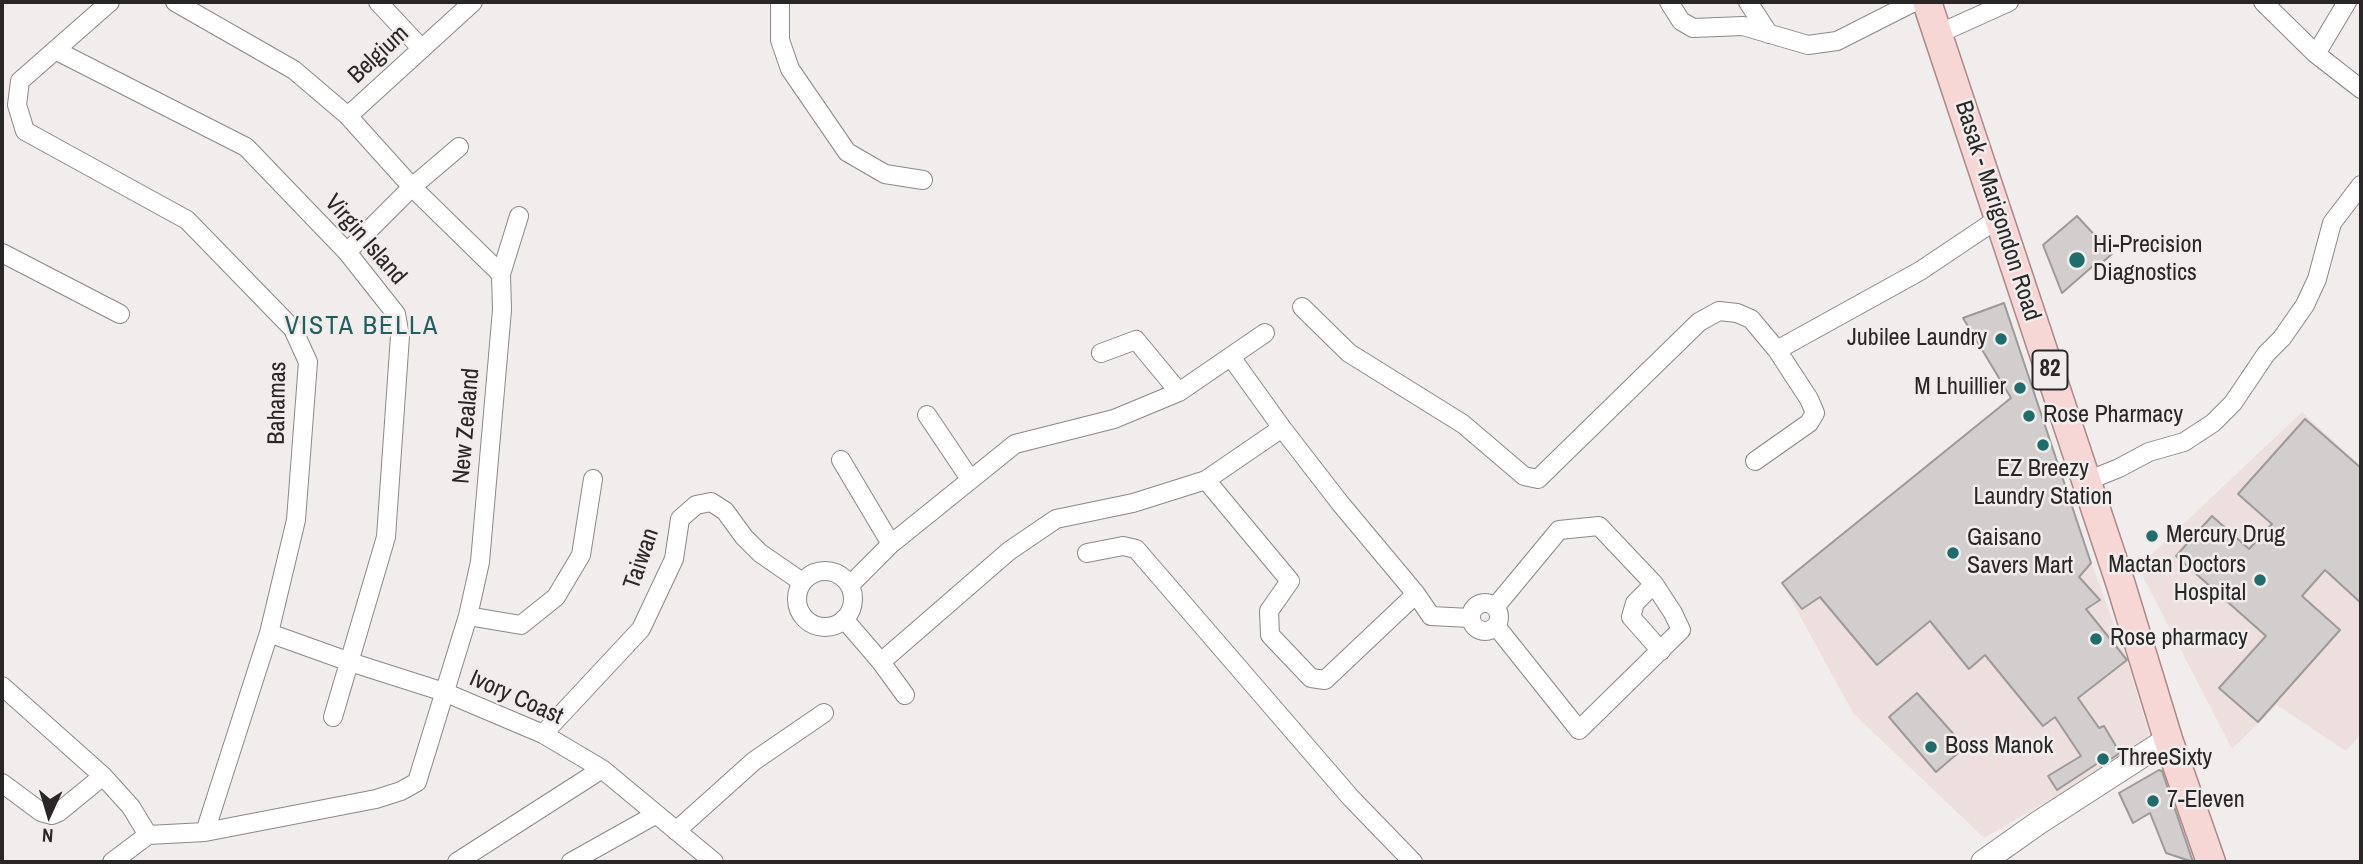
<!DOCTYPE html>
<style>
body{margin:0}
#map{position:relative;width:2363px;height:864px;overflow:hidden;background:#f2eded;font-family:"Archivo Narrow",sans-serif}
canvas{display:block}
.frame{position:absolute;inset:0;border:4px solid #282626;pointer-events:none}
.north{position:absolute;left:14px;top:780px;width:70px;height:70px;-webkit-text-stroke:5px #f2eded;paint-order:stroke;rotate:184deg;font-size:19px;font-weight:700;line-height:28px;text-align:center;color:#282626}
.north::after{content:'';display:block;margin:auto;width:24px;height:32px;background:#282626;clip-path:polygon(50% 0,100% 100%,50% 72%,0 100%)}
</style>
<div id="map">
<canvas width="2363" height="864"></canvas>
<div class="frame"></div>
<div class="north">N</div>
</div>
<script>
const g = document.querySelector('canvas').getContext('2d');
g.lineJoin = 'round';
function fillPath(path, color) { g.fillStyle = color; g.fill(path, 'evenodd'); }
const poly = rows => new Path2D(rows.map(r => 'M' + r).join(''));
function strokePath(path, color, width, dash) { g.strokeStyle = color; g.lineWidth = width; g.lineCap = dash ? 'butt' : 'round'; g.setLineDash(dash || []); g.stroke(path); }
function drawText(font, color, halo, rows, align = 'center') {
  g.font = font + ' "Archivo Narrow",sans-serif'; g.lineWidth = 5; g.setLineDash([]); g.textBaseline = 'middle'; g.strokeStyle = halo; g.fillStyle = color; for (const [text, x, y, turn = 0] of rows) {
    g.save(); g.translate(x, y); g.rotate((+turn || 0) * Math.PI / 180); g.textAlign = isNaN(turn) ? turn : align; if (halo) g.strokeText(text, 0, 0); g.fillText(text, 0, 0); g.restore();
  }
}
const built = poly([
 [2004,303,2082,537,2127,660,2151,741,1984,838,1853,713,1782,583,2010,398,1963,317],
 [2302,412,2361,466,2361,734,2346,751,2277,705,2232,749,2138,567]
]);
const building = poly([
 [2077,216,2112,254,2096,268,2093,266,2062,293,2043,245,2077,216],
 [2004,303,2091,563,2079,577,2100,600,2086,609,2127,660,2078,698,2099,728,2104,726,2120,753,2100,766,2098,763,2057,790,2048,776,2081,756,2055,717,2043,726,1985,655,1969,669,1930,621,1877,665,1820,597,1802,609,1782,583,2011,398,1963,318,2004,303],
 [2305,419,2361,468,2361,603,2325,570,2302,596,2340,630,2258,722,2219,688,2266,636,2176,556,2212,516,2249,549,2272,524,2238,494,2305,419],
 [1917,693,1965,747,1936,772,1889,717,1917,693],
 [2159,770,2162,771,2193,862,2166,853,2150,813,2133,823,2119,793,2159,770]
]);
const minor = poly([
 [110,2,20,81,17,105,25,131,187,220,293,329,308,362,296,520,269,633,205,832],
 [175,2,294,70,348,116,412,187,501,274],
 [378,2,422,49],
 [780,2,780,40,790,69,847,152,885,174,923,180],
 [1669,2,1681,21,1693,28,1743,26,1808,45,1837,41,1914,2],
 [1748,2,1769,34],
 [2263,2,2316,54,2361,89],
 [1938,34,2009,2],
 [55,50,246,147,347,252,396,314,400,336,386,537,333,717],
 [2316,54,2347,2],
 [348,116,473,2],
 [347,252,412,187,459,147],
 [2,253,120,314],
 [1302,307,1349,353,1463,424,1524,476,1538,479,1699,322,1719,311,1737,313,1751,319,1777,350,1809,399,1815,413,1809,423,1755,461],
 [1777,350,1920,271,1999,218],
 [1101,353,1136,340,1179,392],
 [1231,357,1282,428,1340,503,1416,594,1431,616,1470,618],
 [927,415,970,479],
 [841,460,891,544,850,585],
 [1206,480,1290,581,1269,611,1270,635,1311,678,1325,680,1416,594],
 [2087,481,2119,468,2149,452,2184,442,2213,423,2233,403,2266,354,2282,338,2305,305,2317,279,2332,223,2361,185],
 [891,544,1015,444,1114,419,1179,392,1265,333],
 [1087,553,1123,546,1136,549,1351,798,1413,862],
 '797 599a28 28 0 1 1 56 0a28 28 0 1 1-56 0Z',
 [1654,584,1635,603,1631,617,1661,651],
 '1471 617a14 14 0 1 1 28 0a14 14 0 1 1-28 0Z',
 [1496,606,1559,530,1599,526,1654,584,1673,613,1681,630,1579,730,1496,626],
 [468,616,521,625,556,597,581,555,593,479],
 [844,619,881,662],
 [269,633,350,662,444,692,543,734,602,769,714,862],
 [2,686,103,776,131,807,148,835],
 [905,695,881,662,1009,551,1056,519,1133,503,1206,480,1282,428],
 [543,734,641,629,674,559,680,519,696,505,711,502,725,511,744,537,760,553,802,582],
 [2,783,41,812,52,815,59,812,103,776],
 [676,831,754,761,824,713],
 [112,862,148,835,205,832,376,799,401,791,417,782,468,616,480,562,502,310,501,274,519,216],
 [457,862,602,769],
 [571,862,655,815]
]);
const tertiary = poly([
 [1983,862,2038,823,2168,739]
]);
const primary = poly([
 [1927,2,2121,585,2168,739,2211,862]
]);
const markers = [
 [2077,260,9,"#206c6d"],
 [2001,339,7,"#206c6d"],
 [2020,388,7,"#206c6d"],
 [2029,416,7,"#206c6d"],
 [2043,445,7,"#206c6d"],
 [2152,536,7,"#206c6d"],
 [1953,553,7,"#206c6d"],
 [2260,580,7,"#206c6d"],
 [2096,639,7,"#206c6d"],
 [1931,747,7,"#206c6d"],
 [2103,759,7,"#206c6d"],
 [2153,801,7,"#206c6d"]
];
const shields = [
 [2050,370,35]
];
const shieldNames = [
 ["82",2050,370]
];
const streetNames = [
 ["Belgium",379,55,-43],
 ["Basak - Marigondon Road",1997,211,72],
 ["Virgin Island",365,240,49],
 ["Bahamas",278,403,-89],
 ["New Zealand",467,426,-85],
 ["Taiwan",642,559,-71],
 ["Ivory Coast",516,698,24]
];
const poiNames = [
 ["Hi-Precision",2093,246],
 ["Diagnostics",2093,274],
 ["Jubilee Laundry",1987,339,"right"],
 ["M Lhuillier",2006,388,"right"],
 ["Rose Pharmacy",2043,416],
 ["EZ Breezy",2043,470,"center"],
 ["Laundry Station",2043,498,"center"],
 ["Mercury Drug",2166,536],
 ["Gaisano",1967,539],
 ["Savers Mart",1967,567],
 ["Mactan Doctors",2246,566,"right"],
 ["Hospital",2246,594,"right"],
 ["Rose pharmacy",2110,639],
 ["Boss Manok",1945,747],
 ["ThreeSixty",2117,759],
 ["7-Eleven",2167,801]
];
const neighbourhoodNames = [
 ["VISTA BELLA",362,327]
];
fillPath(built, '#ecdfde');
fillPath(building, '#d2cecd');
strokePath(building, '#9d9999', 2);
strokePath(minor, '#8b8787', 20);
strokePath(tertiary, '#8b8787', 25);
strokePath(primary, '#ab8886', 31);
strokePath(minor, '#fff', 18);
strokePath(tertiary, '#fff', 23);
strokePath(primary, '#f7d7d6', 28);
for (const [x, y, r, color] of markers) { const dot = new Path2D(); dot.arc(x, y, r, 0, 2 * Math.PI); g.fillStyle = color; g.fill(dot); strokePath(dot, '#f2eded', 2.5); }
for (const [x, y, w] of shields) { const box = new Path2D(); box.roundRect(x - w / 2, y - 19.5, w, 39, 5); g.fillStyle = '#f2eded'; g.fill(box); strokePath(box, '#282626', 2); }
drawText('bold 23px', '#282626', null, shieldNames);
drawText('24px', '#282626', '#f2eded', streetNames);
drawText('24px', '#282626', '#f2eded', poiNames, 'left');
g.letterSpacing = '2px';
drawText('26px', '#235d5e', '#f2eded', neighbourhoodNames);
g.letterSpacing = '0px';
</script>
